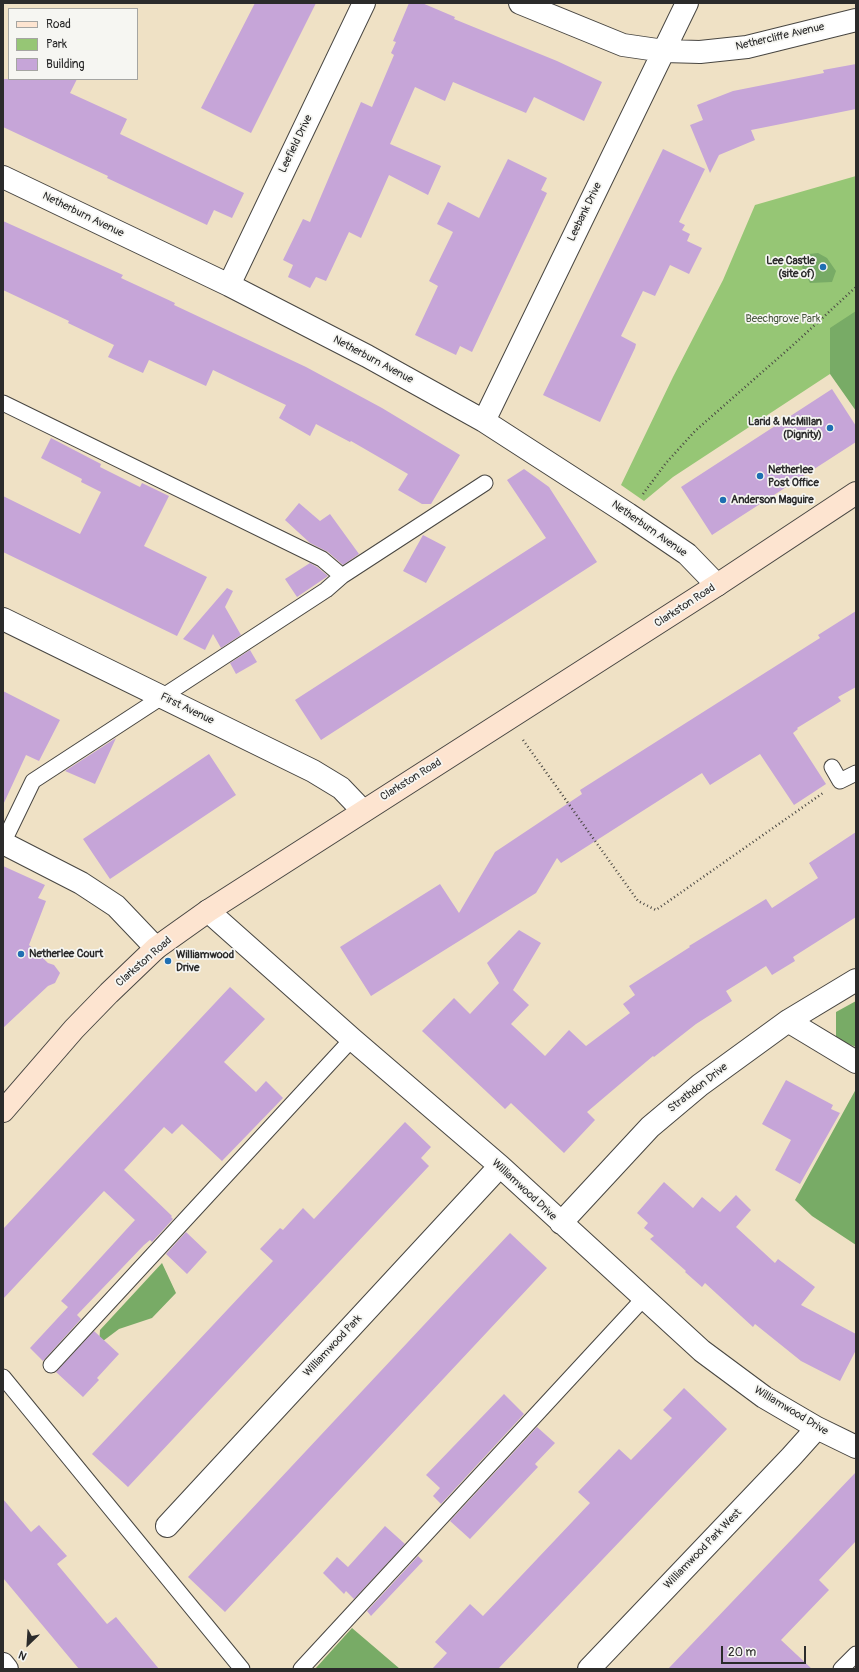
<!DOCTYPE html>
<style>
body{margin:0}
#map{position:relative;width:859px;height:1672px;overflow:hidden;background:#efe1c5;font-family:Pangolin,sans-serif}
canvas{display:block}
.frame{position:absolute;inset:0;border:4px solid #2b2b2b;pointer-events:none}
.legend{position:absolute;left:8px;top:8px;width:130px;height:72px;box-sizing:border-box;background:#f6f6f2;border:1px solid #a5a5a2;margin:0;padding:5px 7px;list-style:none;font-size:12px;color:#2b2b2b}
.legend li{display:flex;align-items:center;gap:8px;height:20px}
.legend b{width:20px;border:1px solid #a5a5a2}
.north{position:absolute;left:8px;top:1624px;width:40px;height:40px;-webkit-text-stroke:3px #f6f6f2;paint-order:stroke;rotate:205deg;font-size:11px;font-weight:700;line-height:16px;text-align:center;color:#2b2b2b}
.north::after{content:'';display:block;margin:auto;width:14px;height:18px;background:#2b2b2b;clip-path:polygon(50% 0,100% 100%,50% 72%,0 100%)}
.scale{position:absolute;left:721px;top:1646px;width:85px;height:18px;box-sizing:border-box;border:2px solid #2b2b2b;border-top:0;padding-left:5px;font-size:12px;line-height:14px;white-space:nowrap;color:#2b2b2b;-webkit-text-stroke:3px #f6f6f2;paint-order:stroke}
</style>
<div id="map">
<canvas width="859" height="1672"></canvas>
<div class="frame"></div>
<ul class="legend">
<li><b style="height:5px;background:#fde4d0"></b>Road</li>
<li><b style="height:11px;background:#96c675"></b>Park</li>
<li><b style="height:11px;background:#c6a5d8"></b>Building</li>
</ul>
<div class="north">N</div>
<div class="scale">20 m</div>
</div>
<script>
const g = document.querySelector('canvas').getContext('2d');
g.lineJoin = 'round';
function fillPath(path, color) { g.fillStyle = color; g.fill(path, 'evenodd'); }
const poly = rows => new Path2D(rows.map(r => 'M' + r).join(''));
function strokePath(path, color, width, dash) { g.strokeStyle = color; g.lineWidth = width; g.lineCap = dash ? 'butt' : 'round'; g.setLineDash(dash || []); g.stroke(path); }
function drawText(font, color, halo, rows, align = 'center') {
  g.font = font + ' Pangolin,sans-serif'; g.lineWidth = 3.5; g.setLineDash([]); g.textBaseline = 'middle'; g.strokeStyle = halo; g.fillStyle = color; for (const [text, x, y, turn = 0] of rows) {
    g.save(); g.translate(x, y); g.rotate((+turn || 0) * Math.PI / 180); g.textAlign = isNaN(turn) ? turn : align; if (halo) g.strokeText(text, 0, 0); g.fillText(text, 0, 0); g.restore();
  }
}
const green = poly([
 [856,176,856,396,836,370,673,477,644,501,621,485,673,377,723,280,755,205]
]);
const forest = poly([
 [818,253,827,258,836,271,832,282,810,283,802,267,809,254],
 [856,311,856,411,830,374,830,328],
 [856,1001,856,1047,836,1039,836,1012],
 [856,1089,856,1245,812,1216,795,1200],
 [162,1263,176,1293,152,1318,119,1329,99,1344,100,1330],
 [352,1628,400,1669,315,1669]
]);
const building = poly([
 [255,3,316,3,251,133,201,108],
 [409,3,422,3,455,17,454,19,557,61,602,82,584,121,534,97,526,113,453,82,445,101,415,87,390,144,441,166,428,195,389,175,361,238,349,232,326,281,316,277,310,288,288,277,293,265,283,260,303,219,310,222,361,102,372,107,394,55,391,53,396,42,393,41],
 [856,64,856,109,751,130,755,140,719,155,710,173,690,125,703,120,697,105,733,91,824,73,823,70],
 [3,79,77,79,70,93,127,119,120,134,244,193,232,218,214,210,207,225,107,178,108,176,3,127],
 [663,149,705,169,679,222,685,225,682,230,690,234,687,241,702,248,689,274,670,265,655,296,643,291,621,336,636,344,635,348,600,422,543,395],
 [508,159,547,178,541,190,547,193,472,352,460,346,456,355,415,335,438,286,429,281,453,232,437,224,448,202,479,218],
 [3,221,123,275,121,278,175,303,174,305,306,367,382,408,460,455,431,504,422,504,398,490,408,474,351,441,350,442,316,424,310,436,279,418,286,405,213,370,206,386,149,360,143,373,108,357,114,345,68,323,69,321,3,290],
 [832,389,856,426,856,442,712,535,681,487],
 [51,438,101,464,100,467,140,487,142,483,169,496,144,546,207,577,177,636,3,552,3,496,80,534,101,492,81,482,82,479,41,458],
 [524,469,549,487,597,562,321,740,295,700,546,538,507,480],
 [299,503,320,521,330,514,359,554,343,565,328,552,310,543,285,520],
 [423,535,446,547,426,583,403,571],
 [310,563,317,567,328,576,297,597,285,579],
 [227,588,233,591,225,607,241,635,221,648,213,634,205,650,183,639],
 [856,611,856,687,838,697,841,701,797,728,798,729,793,733,826,784,794,805,760,754,710,785,702,773,561,863,557,858,536,893,371,996,340,947,440,884,459,913,495,852,582,794,580,790,820,638,818,635],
 [250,650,257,662,236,674,230,663],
 [3,691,60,720,39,761,26,755,3,805],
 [116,738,95,784,65,771],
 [209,754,236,795,110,879,83,839],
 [856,832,856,917,793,957,795,961,772,975,766,966,726,991,732,1001,696,1024,654,1057,653,1056,587,1112,595,1120,564,1153,511,1103,505,1109,422,1031,454,998,470,1014,499,983,487,963,519,930,541,943,513,990,529,1005,511,1024,545,1056,569,1030,586,1046,630,1013,623,1004,635,995,629,986,690,947,689,946,766,899,772,908,818,878,809,863],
 [3,866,45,885,38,898,46,901,29,945,48,963,54,965,60,973,55,983,48,986,3,1028],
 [230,987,265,1019,224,1062,256,1092,266,1081,283,1098,222,1161,182,1124,172,1134,164,1127,124,1170,172,1216,171,1217,173,1219,152,1242,150,1240,144,1245,77,1315,81,1319,43,1361,30,1348,68,1307,61,1301,135,1220,104,1191,3,1299,3,1229],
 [786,1080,833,1105,831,1109,840,1113,800,1184,775,1170,791,1140,762,1124],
 [405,1122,431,1147,421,1158,429,1166,128,1487,92,1454,273,1261,260,1249,280,1228,283,1230,303,1208,314,1219],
 [664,1182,693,1208,702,1197,720,1212,736,1195,751,1210,736,1227,775,1263,778,1259,815,1287,801,1305,856,1334,856,1350,840,1381,801,1361,755,1324,753,1327,705,1283,702,1287,685,1272,686,1271,650,1239,654,1236,644,1228,648,1223,637,1213],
 [186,1232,207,1252,187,1274,166,1254],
 [510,1233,547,1268,225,1612,188,1577],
 [94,1331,119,1354,97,1378,99,1380,83,1397,56,1372],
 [684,1388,727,1429,498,1669,432,1669,447,1653,435,1642,470,1604,483,1616,503,1595,590,1503,578,1492,619,1449,631,1460,672,1418,663,1410],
 [504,1394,524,1414,441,1504,433,1496,440,1488,426,1475],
 [537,1427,555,1443,535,1464,538,1467,470,1539,450,1521],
 [856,1472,856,1541,819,1580,829,1590,781,1640,812,1669,668,1669],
 [3,1499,31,1532,39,1525,67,1556,57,1564,107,1624,116,1617,159,1669,79,1669,3,1578],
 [385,1526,405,1544,354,1599,346,1591,344,1594,323,1573,337,1557,348,1567],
 [418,1556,423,1561,371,1616,367,1611]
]);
const path = poly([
 [643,494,666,463,695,431,792,346,856,287],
 [523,740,638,901,656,910,823,793]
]);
const service = poly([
 [3,403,322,559,342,576],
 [832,767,840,781,856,773],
 [3,843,33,781,326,590,342,576,485,483],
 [51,1365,352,1039],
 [3,1377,242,1669],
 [301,1669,644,1298],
 [841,1669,856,1654]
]);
const minor = poly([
 [520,3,623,45,664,51,700,52,747,47,856,20],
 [3,177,229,285,367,356,484,421,628,514,687,554,717,585],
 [229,285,364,3],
 [484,421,687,3],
 [3,619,313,771,341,788,363,811],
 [3,843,81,883,116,906,156,948],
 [208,911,352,1039,500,1166,702,1351,764,1397,817,1428,856,1447],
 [788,1021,856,1062],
 [561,1223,650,1127,700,1085,788,1021,856,980],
 [167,1526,500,1166],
 [3,1664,7,1669],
 [589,1669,791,1457,817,1428]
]);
const secondary = poly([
 [3,1111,74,1029,109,993,156,948,208,911,717,585,856,493]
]);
const markers = [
 [823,267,4,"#1f6fb2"],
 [830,428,4,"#1f6fb2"],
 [760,476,4,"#1f6fb2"],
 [723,500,4,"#1f6fb2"],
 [21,954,4,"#1f6fb2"],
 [168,961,4,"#1f6fb2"]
];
const streetNames = [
 ["Nethercliffe Avenue",780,37,-13],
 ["Leefield Drive",296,144,-64],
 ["Leebank Drive",585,212,-64],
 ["Netherburn Avenue",83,215,26],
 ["Netherburn Avenue",373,360,28],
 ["Netherburn Avenue",649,529,35],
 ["Clarkston Road",685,606,-33],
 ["First Avenue",187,709,26],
 ["Clarkston Road",411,780,-32],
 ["Clarkston Road",144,962,-41],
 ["Strathdon Drive",698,1088,-38],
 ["Williamwood Drive",524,1190,43],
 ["Williamwood Park",333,1346,-47],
 ["Williamwood Drive",791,1411,31],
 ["Williamwood Park West",703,1549,-46]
];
const poiNames = [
 ["Lee Castle",815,261,"right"],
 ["(site of)",815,274,"right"],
 ["Larid & McMillan",822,422,"right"],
 ["(Dignity)",822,435,"right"],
 ["Netherlee",768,470],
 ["Post Office",768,483],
 ["Anderson Maguire",731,500],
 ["Netherlee Court",29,954],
 ["Williamwood",176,955],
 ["Drive",176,968]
];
const parkNames = [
 ["Beechgrove Park",783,319]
];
fillPath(green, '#96c675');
fillPath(forest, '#78ab66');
fillPath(building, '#c6a5d8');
strokePath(service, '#484642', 17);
strokePath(minor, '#484642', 24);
strokePath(secondary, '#484642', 24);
strokePath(path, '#484642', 2.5, [1, 3]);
strokePath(service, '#fff', 15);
strokePath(minor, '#fff', 22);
strokePath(secondary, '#fde4d0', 22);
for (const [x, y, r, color] of markers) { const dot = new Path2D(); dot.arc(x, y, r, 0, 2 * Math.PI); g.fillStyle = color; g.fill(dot); strokePath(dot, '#f6f6f2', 1.5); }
drawText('11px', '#2b2b2b', '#f6f6f2', streetNames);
drawText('bold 11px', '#2b2b2b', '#f6f6f2', poiNames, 'left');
drawText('11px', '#4b5a41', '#f6f6f2', parkNames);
</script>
